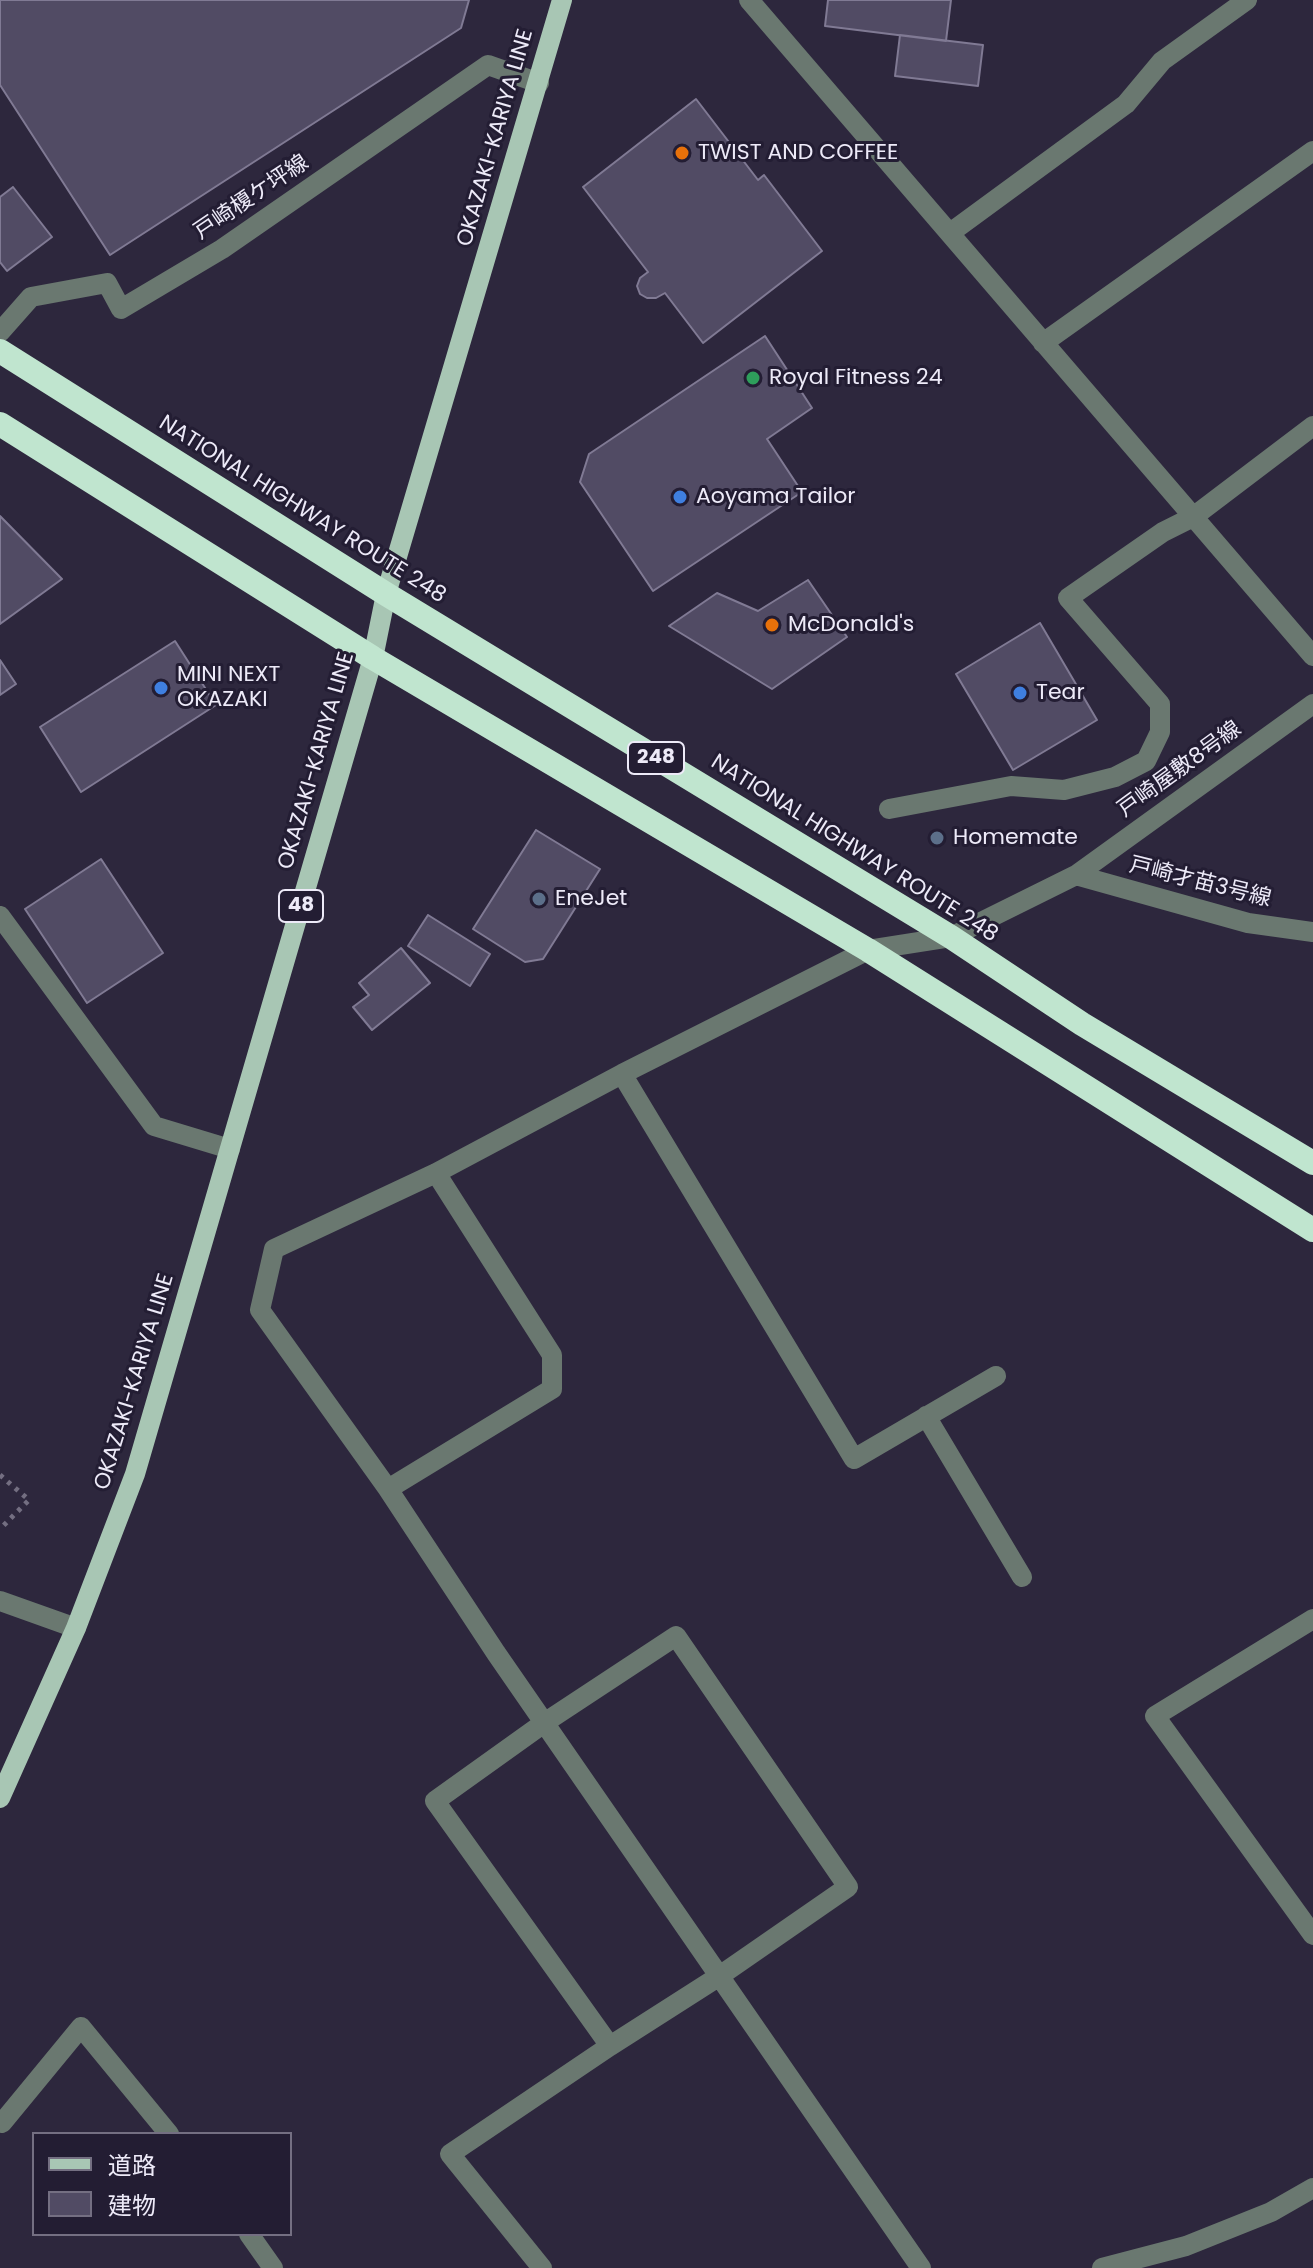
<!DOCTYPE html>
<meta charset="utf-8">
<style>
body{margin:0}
#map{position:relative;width:1313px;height:2268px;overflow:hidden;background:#2d273d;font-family:Poppins,"Noto Sans JP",sans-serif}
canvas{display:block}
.legend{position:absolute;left:32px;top:2132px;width:260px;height:104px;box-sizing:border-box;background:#231d33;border:2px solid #746f82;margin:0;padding:10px 14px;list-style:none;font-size:24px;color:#edeaf8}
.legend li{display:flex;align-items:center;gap:16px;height:40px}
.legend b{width:40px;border:2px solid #746f82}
</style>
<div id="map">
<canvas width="1313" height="2268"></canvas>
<ul class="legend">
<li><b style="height:10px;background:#a8c6b4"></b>道路</li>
<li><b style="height:22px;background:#514b64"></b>建物</li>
</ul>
</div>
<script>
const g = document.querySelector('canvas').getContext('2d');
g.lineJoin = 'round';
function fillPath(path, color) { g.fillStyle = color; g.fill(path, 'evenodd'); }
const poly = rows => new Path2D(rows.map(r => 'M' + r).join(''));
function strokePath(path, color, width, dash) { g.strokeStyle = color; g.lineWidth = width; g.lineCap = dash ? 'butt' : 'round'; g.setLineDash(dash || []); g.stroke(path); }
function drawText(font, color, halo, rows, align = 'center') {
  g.font = font + ' Poppins,"Noto Sans JP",sans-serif'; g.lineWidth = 6; g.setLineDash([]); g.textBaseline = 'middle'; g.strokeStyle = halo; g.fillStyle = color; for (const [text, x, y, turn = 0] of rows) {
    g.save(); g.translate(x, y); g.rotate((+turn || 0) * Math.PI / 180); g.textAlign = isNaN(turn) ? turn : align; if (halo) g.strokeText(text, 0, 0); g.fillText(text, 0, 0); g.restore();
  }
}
const building = poly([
 [0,0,469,0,461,28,110,255,0,85,0,0],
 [828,0,951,0,946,41,825,26,828,0],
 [900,35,983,45,978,86,895,76,900,35],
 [696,99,758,180,764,175,822,251,703,343,665,293,656,298,647,298,640,294,637,286,640,278,648,272,583,187,696,99],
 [13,187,52,237,7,271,0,262,0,197,13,187],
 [765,336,812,408,767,439,802,492,653,591,580,482,589,454,765,336],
 [0,516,62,579,0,624,0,516],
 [808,580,847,637,772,689,669,626,717,593,758,611,808,580],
 [1040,623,1097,720,1013,770,956,674,1040,623],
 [175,641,216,705,81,792,40,727,175,641],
 [0,660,16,684,0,695,0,660],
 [536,830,600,869,543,959,525,962,473,929,536,830],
 [101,859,163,953,87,1003,25,909,101,859],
 [428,915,490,954,470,986,408,946,428,915],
 [401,948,430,983,372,1030,353,1007,369,995,359,983,401,948]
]);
const path = poly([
 [0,1475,29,1500,0,1529]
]);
const minor = poly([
 [749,0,1313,656],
 [950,233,1126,104,1162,61,1247,0],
 [0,332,31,297,107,283,121,309,222,249,488,65,539,83],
 [1043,343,1313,151],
 [889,809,1011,786,1064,790,1115,777,1146,761,1160,732,1160,704,1068,598,1163,532,1193,517,1313,426],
 [1076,875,1248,923,1313,932],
 [0,916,154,1126,230,1149],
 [622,1074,854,1459,996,1376],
 [926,1416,1022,1577],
 [388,1489,552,1389,552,1355,436,1173],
 [0,1601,76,1628],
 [1313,1619,1155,1716,1313,1935],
 [0,2122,2,2123,81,2027,169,2134],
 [249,2234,273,2268],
 [542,2268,450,2154,610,2046,718,1977,848,1887,676,1636,544,1723,435,1801,610,2046],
 [921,2268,496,1653,388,1489,260,1310,274,1249,436,1173,622,1074,868,950,951,937,1076,875,1313,704],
 [1102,2268,1186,2246,1271,2212,1313,2188]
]);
const major = poly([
 [0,1798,76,1628,135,1474,373,658,386,594,562,0]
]);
const highway = poly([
 [0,351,386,594,951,937,1082,1024,1313,1163],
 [0,424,373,658,868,950,1313,1230]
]);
const markers = [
 [682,153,8,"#e8710a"],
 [753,378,8,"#2e9e5b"],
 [680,497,8,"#3f7fe0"],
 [772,625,8,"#e8710a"],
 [161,688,8,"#3f7fe0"],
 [1020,693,8,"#3f7fe0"],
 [937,838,8,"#5c6f8a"],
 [539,899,8,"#5c6f8a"]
];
const shields = [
 [656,758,56],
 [301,906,44]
];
const shieldNames = [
 ["248",656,758],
 ["48",301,906]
];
const streetNames = [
 ["OKAZAKI-KARIYA LINE",496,138,-74],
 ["戸崎榎ケ坪線",252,198,-34],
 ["NATIONAL HIGHWAY ROUTE 248",302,510,32],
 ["OKAZAKI-KARIYA LINE",317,761,-74],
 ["戸崎屋敷8号線",1180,770,-36],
 ["NATIONAL HIGHWAY ROUTE 248",854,849,32],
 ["戸崎才苗3号線",1200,883,14],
 ["OKAZAKI-KARIYA LINE",135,1382,-73]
];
const poiNames = [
 ["TWIST AND COFFEE",698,153],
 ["Royal Fitness 24",769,378],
 ["Aoyama Tailor",696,497],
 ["McDonald's",788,625],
 ["MINI NEXT",177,675],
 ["OKAZAKI",177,700],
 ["Tear",1036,693],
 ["Homemate",953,838],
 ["EneJet",555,899]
];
fillPath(building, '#514b64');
strokePath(building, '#807a94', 2);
strokePath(path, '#736e81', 5, [4, 6]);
strokePath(minor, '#6a7870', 20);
strokePath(major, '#a8c6b4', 20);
strokePath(highway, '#c0e5cf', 24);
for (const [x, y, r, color] of markers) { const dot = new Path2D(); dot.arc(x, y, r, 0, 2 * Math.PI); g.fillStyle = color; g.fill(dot); strokePath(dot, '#231d33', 3); }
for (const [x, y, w] of shields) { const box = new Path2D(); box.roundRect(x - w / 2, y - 16, w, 32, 6); g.fillStyle = '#231d33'; g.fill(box); strokePath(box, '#edeaf8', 2); }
drawText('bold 20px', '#edeaf8', null, shieldNames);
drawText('22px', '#edeaf8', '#231d33', streetNames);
drawText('22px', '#edeaf8', '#231d33', poiNames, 'left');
</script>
